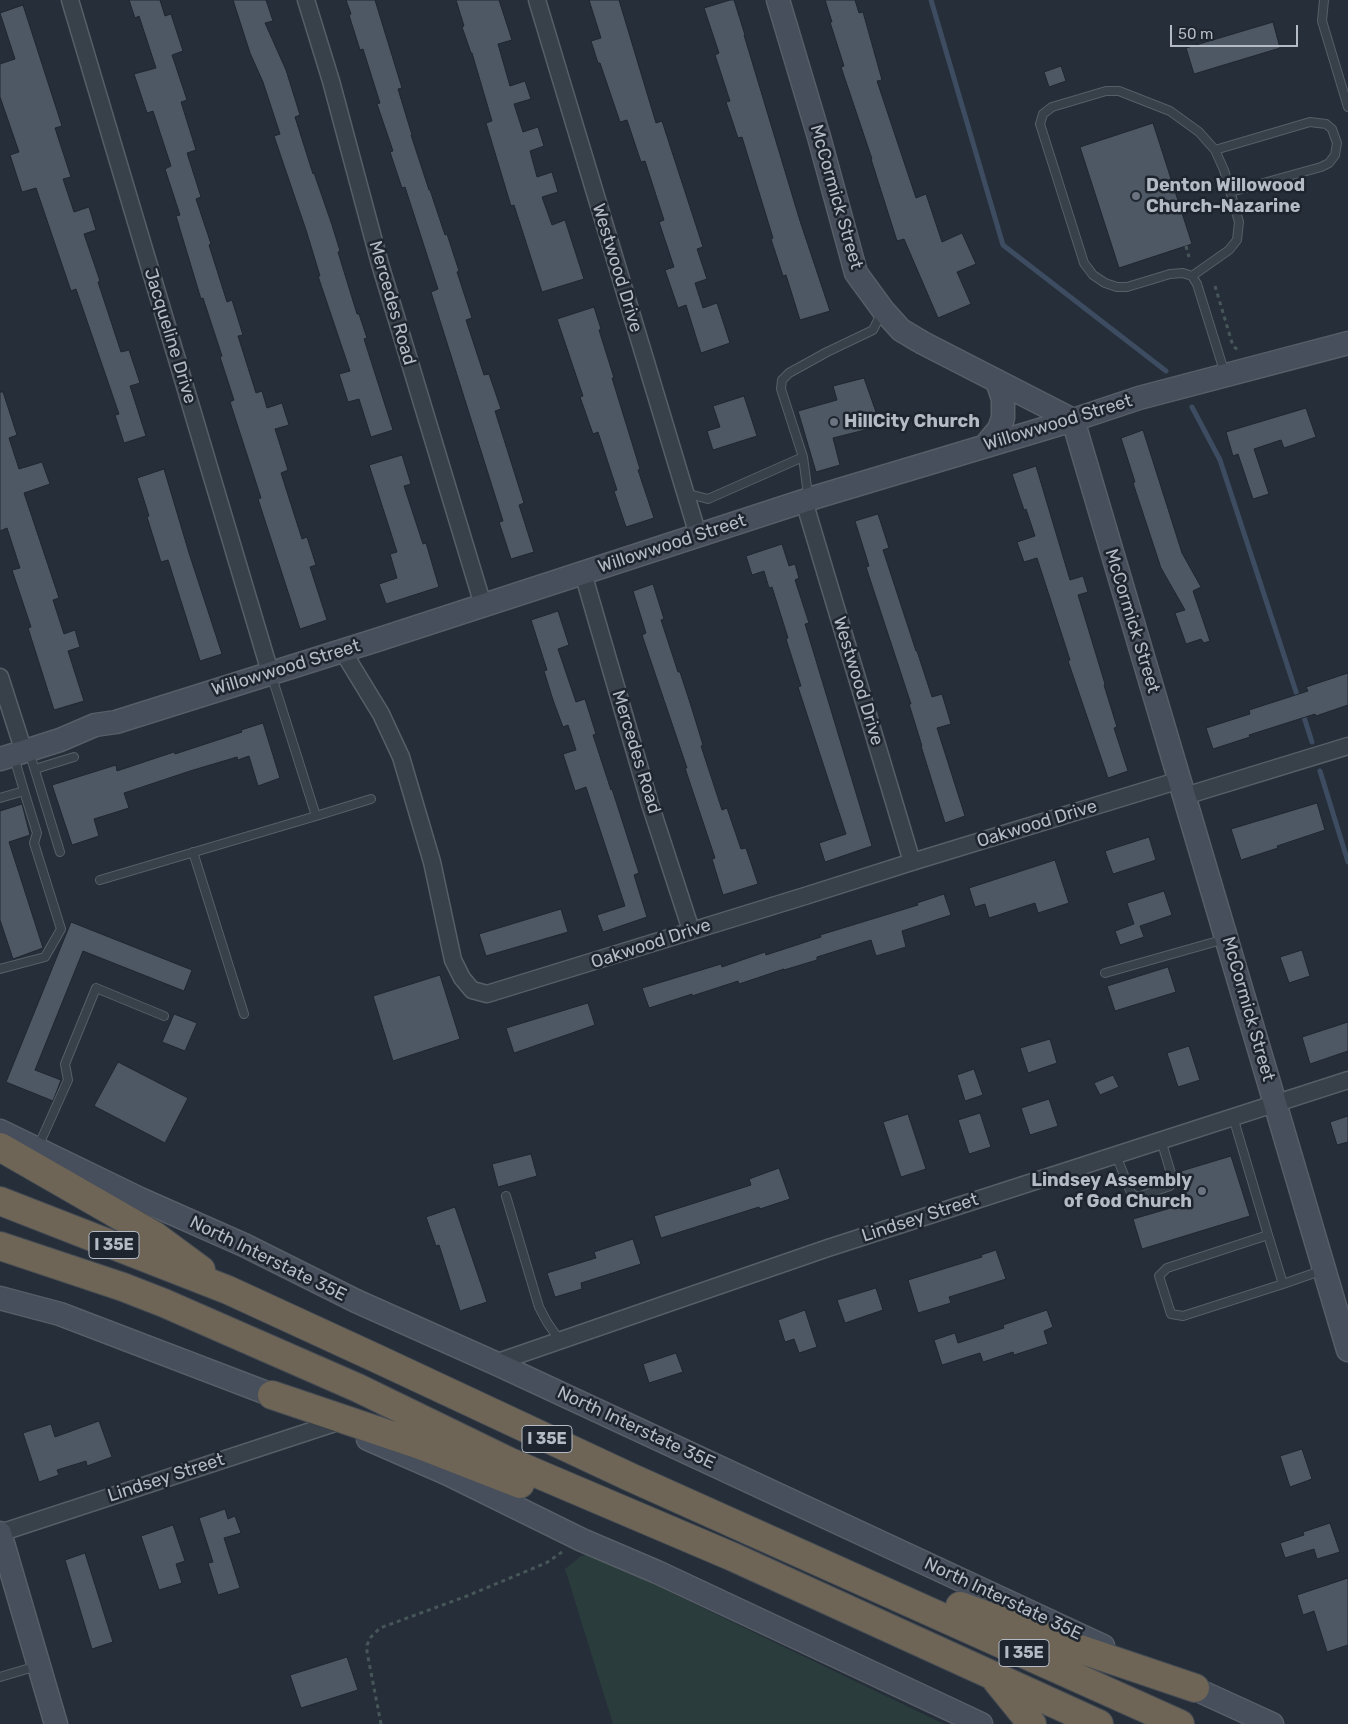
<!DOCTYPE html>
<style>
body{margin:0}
#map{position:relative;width:1348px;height:1724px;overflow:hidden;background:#252e39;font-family:Rubik,sans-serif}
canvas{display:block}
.scale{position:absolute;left:1170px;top:25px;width:128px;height:22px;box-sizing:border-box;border:2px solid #b4bbc5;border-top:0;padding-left:6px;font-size:15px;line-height:18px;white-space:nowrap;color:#b4bbc5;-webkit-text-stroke:4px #1e252e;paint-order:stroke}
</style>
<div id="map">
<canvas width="1348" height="1724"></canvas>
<div class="scale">50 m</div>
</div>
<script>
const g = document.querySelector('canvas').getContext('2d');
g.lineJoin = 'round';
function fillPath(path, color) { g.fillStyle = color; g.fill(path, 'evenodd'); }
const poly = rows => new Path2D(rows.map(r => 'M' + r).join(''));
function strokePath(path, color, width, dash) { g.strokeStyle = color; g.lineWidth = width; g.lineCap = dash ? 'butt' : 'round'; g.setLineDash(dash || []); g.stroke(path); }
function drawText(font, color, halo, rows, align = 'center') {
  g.font = font + ' Rubik,sans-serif'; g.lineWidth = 5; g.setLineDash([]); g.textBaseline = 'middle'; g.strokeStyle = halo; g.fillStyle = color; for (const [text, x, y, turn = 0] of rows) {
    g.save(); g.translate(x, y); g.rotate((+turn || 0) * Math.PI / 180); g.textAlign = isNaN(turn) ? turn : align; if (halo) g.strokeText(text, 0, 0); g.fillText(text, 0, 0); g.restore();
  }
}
const green = poly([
 [591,1554,944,1724,613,1724,565,1569,581,1556]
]);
const stream = poly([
 [931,0,1003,245,1166,371],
 [1192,407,1220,460,1299,701],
 [1302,711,1312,742],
 [1320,771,1348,862]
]);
const building = poly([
 [129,0,160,0,165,16,171,14,183,51,172,55,187,100,181,102,196,150,187,153,201,197,196,199,211,244,209,245,227,302,232,300,243,335,238,336,256,393,262,391,267,408,282,403,289,425,275,429,288,470,281,473,302,539,307,537,316,565,310,567,327,620,300,629,258,499,261,498,230,402,234,400,220,357,222,356,203,298,201,299,176,216,180,215,165,169,171,166,153,111,147,113,134,74,156,68,139,16,135,18,129,0],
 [233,0,266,0,273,21,265,23,286,70,300,115,295,117,313,174,314,173,332,225,340,251,338,252,357,314,359,314,367,338,364,339,393,430,371,437,359,399,348,402,339,374,350,371,318,276,320,276,307,233,274,136,280,134,263,82,250,53,233,0],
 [346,0,375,0,402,88,398,89,412,135,411,135,429,190,430,190,445,235,447,234,459,271,457,272,472,318,466,320,484,375,489,374,501,409,495,411,524,503,519,505,534,552,511,559,499,522,503,521,431,292,438,289,405,187,402,188,390,152,393,151,377,104,380,103,363,49,360,50,349,15,351,14,346,0],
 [456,0,499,0,512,40,498,44,510,86,525,81,531,99,514,104,523,132,538,127,544,146,530,151,537,177,552,172,558,192,542,197,552,225,565,220,584,279,542,292,514,205,511,206,486,123,492,121,472,53,471,53,462,27,464,26,456,0],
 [589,0,619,0,656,123,662,121,703,247,697,249,707,279,695,283,703,308,717,303,730,343,701,353,686,305,678,308,665,270,674,267,659,222,664,220,645,161,641,162,627,120,620,122,600,63,598,63,591,41,601,38,589,0],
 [730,0,734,0,745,35,744,35,800,221,830,311,800,320,786,275,783,276,771,239,773,238,742,137,738,138,726,102,730,101,715,55,719,53,704,8,730,0],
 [825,0,855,0,859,13,863,12,882,80,877,81,916,198,926,194,942,242,962,233,976,264,957,272,971,304,938,318,904,239,897,241,871,159,872,159,841,67,844,66,830,22,832,22,825,0],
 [23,5,62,126,55,128,71,177,63,179,74,212,89,207,96,230,84,234,100,281,98,282,121,352,129,350,140,383,130,386,146,436,124,443,115,415,119,414,76,289,71,291,36,188,22,192,10,155,19,152,0,97,0,64,15,59,0,13,23,5],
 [1273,22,1280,48,1194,74,1186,48,1273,22],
 [1061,66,1066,81,1049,87,1044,72,1061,66],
 [1153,123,1192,244,1119,268,1080,147,1153,123],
 [594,307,601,329,599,330,614,378,612,378,640,469,638,470,654,518,626,527,614,491,617,490,598,432,593,434,580,397,583,396,557,319,594,307],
 [864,378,876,412,865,415,869,429,833,438,840,465,816,472,798,411,837,400,833,386,864,378],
 [0,392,3,392,17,435,9,438,19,469,42,462,50,484,24,493,59,598,53,600,64,634,75,630,80,647,68,651,84,701,54,710,28,628,31,627,12,570,20,568,7,528,0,531,0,392],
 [744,396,757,436,713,450,707,431,720,427,713,406,744,396],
 [1306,408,1316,437,1284,448,1281,440,1254,449,1269,494,1253,499,1238,454,1233,456,1226,432,1306,408],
 [1143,430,1182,553,1201,587,1193,591,1210,641,1204,643,1201,639,1186,644,1175,613,1185,610,1161,568,1133,483,1135,482,1121,438,1143,430],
 [402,455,411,484,404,486,423,544,426,543,439,587,386,604,379,584,397,578,390,554,397,552,369,465,402,455],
 [1036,466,1070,580,1083,576,1088,592,1078,595,1105,684,1104,685,1117,727,1114,728,1128,771,1108,778,1068,661,1070,660,1037,558,1024,562,1017,542,1035,536,1026,509,1024,510,1012,474,1036,466],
 [164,469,189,553,222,654,200,661,168,560,161,562,147,517,149,516,137,478,164,469],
 [878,514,889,548,883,550,916,651,917,651,932,697,942,694,951,724,937,728,965,816,945,823,921,746,922,746,909,704,911,704,866,567,869,566,855,521,878,514],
 [782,544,789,566,795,564,799,578,795,580,809,623,805,624,872,846,825,862,819,843,846,834,798,687,801,686,786,639,788,638,772,587,769,588,764,571,752,575,746,556,782,544],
 [653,584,664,619,661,620,678,672,680,672,692,709,703,745,701,746,722,810,727,808,741,849,746,848,758,884,723,895,712,859,715,858,685,768,687,768,642,635,646,633,633,591,653,584],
 [558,611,569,645,558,649,576,702,585,699,596,734,593,735,611,790,612,789,639,873,634,875,647,917,603,932,597,915,625,906,586,787,575,791,563,754,576,750,568,725,563,727,553,700,544,671,547,670,531,620,558,611],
 [1348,673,1348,705,1316,716,1315,714,1249,735,1250,737,1213,749,1206,728,1250,714,1249,710,1308,691,1306,687,1348,673],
 [263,723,280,778,258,786,249,756,238,760,237,757,190,771,124,793,129,808,94,819,99,836,72,845,52,785,116,765,117,771,174,752,175,754,242,732,241,730,263,723],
 [1317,803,1325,830,1277,846,1278,848,1241,860,1231,829,1317,803],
 [22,804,30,835,9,842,43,948,13,959,0,920,0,811,22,804],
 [1149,837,1156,860,1113,874,1105,851,1149,837],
 [1055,860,1069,903,1038,913,1035,903,989,918,985,904,975,907,969,888,1055,860],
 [1164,891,1172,915,1140,926,1144,937,1120,945,1115,931,1134,924,1127,903,1164,891],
 [944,894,951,915,902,931,906,947,876,956,871,940,817,957,817,960,784,970,784,969,739,984,738,981,692,996,692,994,649,1008,642,988,721,964,722,967,765,952,766,955,821,937,820,935,918,905,917,903,944,894],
 [561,909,568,932,486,956,479,934,561,909],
 [71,922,192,970,184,991,83,951,35,1070,61,1080,53,1101,6,1082,71,922],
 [1302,950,1310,976,1289,983,1280,957,1302,950],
 [1168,967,1176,992,1115,1011,1107,986,1168,967],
 [440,975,460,1039,393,1061,373,996,440,975],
 [588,1003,595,1025,514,1053,506,1028,588,1003],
 [174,1014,197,1023,185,1051,162,1042,174,1014],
 [1348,1022,1348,1051,1310,1064,1302,1037,1348,1022],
 [1050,1039,1057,1063,1028,1073,1020,1048,1050,1039],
 [1189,1046,1200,1080,1178,1087,1167,1053,1189,1046],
 [118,1062,188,1098,165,1143,94,1106,118,1062],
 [974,1069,983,1095,965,1101,957,1075,974,1069],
 [1113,1075,1119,1087,1100,1095,1094,1083,1113,1075],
 [1049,1099,1058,1126,1030,1135,1021,1108,1049,1099],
 [980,1113,991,1147,969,1154,958,1120,980,1113],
 [908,1114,926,1169,901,1177,883,1122,908,1114],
 [1348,1116,1348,1142,1337,1145,1330,1122,1348,1116],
 [531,1154,537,1176,498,1187,492,1164,531,1154],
 [1231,1156,1250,1216,1142,1249,1133,1219,1188,1203,1178,1172,1231,1156],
 [779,1168,790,1199,760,1209,759,1207,661,1238,654,1216,751,1185,749,1179,779,1168],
 [455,1207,487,1302,460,1311,439,1245,436,1246,426,1217,455,1207],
 [633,1239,641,1264,581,1283,582,1289,555,1297,547,1273,596,1258,594,1252,633,1239],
 [996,1250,1006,1279,949,1297,951,1303,918,1313,908,1280,982,1257,981,1255,996,1250],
 [876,1288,883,1310,845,1323,837,1300,876,1288],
 [805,1310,817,1347,799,1353,794,1339,785,1342,778,1320,805,1310],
 [1047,1310,1053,1327,1044,1331,1048,1344,1014,1355,1013,1352,983,1362,980,1353,942,1365,934,1340,955,1333,958,1343,1004,1328,1003,1325,1047,1310],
 [676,1353,683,1372,649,1383,643,1364,676,1353],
 [99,1421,112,1457,87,1466,86,1461,57,1470,59,1475,39,1482,23,1433,51,1424,55,1437,99,1421],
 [1302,1449,1312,1479,1290,1487,1280,1456,1302,1449],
 [225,1509,228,1519,235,1516,241,1533,224,1538,240,1588,218,1595,208,1563,213,1562,199,1518,225,1509],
 [1330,1523,1340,1552,1317,1559,1314,1549,1285,1558,1280,1543,1304,1535,1303,1532,1330,1523],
 [173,1525,185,1561,176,1564,182,1583,159,1590,141,1536,173,1525],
 [85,1553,113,1642,92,1649,65,1560,85,1553],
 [1348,1578,1348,1645,1327,1652,1314,1611,1303,1615,1297,1595,1348,1578],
 [347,1657,358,1690,301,1708,290,1675,347,1657]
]);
const path = poly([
 [1186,246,1189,257],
 [1215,286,1233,346,1238,350],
 [381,1724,367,1652,367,1645,371,1637,380,1628,467,1596,546,1563,562,1552]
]);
const lane = poly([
 [1324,0,1322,21,1348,107],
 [1215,150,1310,122,1326,124,1332,129,1337,143,1335,155,1329,163,1321,167,1231,192],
 [1192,276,1229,250,1237,240,1239,222,1224,170,1215,150,1199,132,1170,111,1119,91,1106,91,1052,107,1043,114,1040,124,1084,263,1093,275,1105,283,1117,287,1127,287,1170,274,1183,273,1192,276,1197,284,1225,374],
 [685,493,708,499,803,457],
 [811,495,808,495,803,457,781,389,782,380,789,373,827,352,873,330,882,312],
 [271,674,316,816,371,799],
 [29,751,60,852],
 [35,769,74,757],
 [0,798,24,791,14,757],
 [193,852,244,1014],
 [100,880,316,816],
 [0,969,45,957,61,929,34,843,37,833,24,791],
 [1105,973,1225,939],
 [1233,1117,1268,1235],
 [38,1147,68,1080,65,1064,96,988,164,1016],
 [1116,1155,1131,1193,1138,1197,1170,1186,1173,1180,1161,1140],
 [506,1196,539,1307,547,1322,560,1341],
 [1283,1284,1268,1235,1167,1268,1159,1276,1171,1314,1183,1316,1283,1284,1323,1270],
 [0,1677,37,1666]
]);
const street = poly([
 [70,0,270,672],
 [306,0,331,81,380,264,483,605],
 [537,0,698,535],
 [804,501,912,862],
 [583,573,650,804,691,930],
 [342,650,381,714,401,757,432,862,453,960,462,978,472,990,487,994,805,896,912,862,1180,780],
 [0,677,24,752],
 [1185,796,1348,746],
 [495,1363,828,1248,1348,1080],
 [0,1533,332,1424]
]);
const secondary = poly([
 [778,0,819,137,856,273,883,310,901,330,923,343,1073,420,1348,1350],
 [985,446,999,429,1003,418,1003,399,997,381],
 [0,759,60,740,95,725,116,722,380,639,816,497,1073,420,1139,398,1348,343],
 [0,1131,140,1199,244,1245,356,1301,495,1363,1103,1646],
 [0,1298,60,1314,272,1395,286,1402],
 [368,1439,448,1474,582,1540,657,1572,981,1724],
 [0,1533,56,1724],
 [1180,1682,1272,1724]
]);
const highway = poly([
 [0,1147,155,1236,201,1270],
 [0,1201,228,1290,380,1360,630,1477,1180,1724],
 [0,1246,123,1287,164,1303,358,1388,510,1462,733,1557,1099,1724],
 [272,1395,420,1445,520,1484],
 [960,1606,1056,1641,1195,1688],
 [997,1681,1032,1724]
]);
const markers = [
 [1136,196,5,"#6b7280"],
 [834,422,5,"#6b7280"],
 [1202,1191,5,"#6b7280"]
];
const shields = [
 [114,1245,50],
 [547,1439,50],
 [1024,1653,50]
];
const shieldNames = [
 ["I 35E",114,1245],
 ["I 35E",547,1439],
 ["I 35E",1024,1653]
];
const poiNames = [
 ["Denton Willowood",1146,186],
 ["Church-Nazarine",1146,207],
 ["HillCity Church",844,422],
 ["Lindsey Assembly",1192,1181,"right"],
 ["of God Church",1192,1202,"right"]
];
const streetNames = [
 ["McCormick Street",836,197,74],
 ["Westwood Drive",617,268,73],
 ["Mercedes Road",392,303,74],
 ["Jacqueline Drive",170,336,73],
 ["Willowwood Street",1058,423,-17],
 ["Willowwood Street",672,544,-18],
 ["McCormick Street",1132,621,73],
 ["Willowwood Street",286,668,-17],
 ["Westwood Drive",858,681,73],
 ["Mercedes Road",636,752,73],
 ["Oakwood Drive",1037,824,-17],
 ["Oakwood Drive",651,944,-18],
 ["McCormick Street",1248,1009,74],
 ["Lindsey Street",920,1218,-18],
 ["North Interstate 35E",268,1259,26],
 ["North Interstate 35E",636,1428,25],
 ["Lindsey Street",166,1478,-18],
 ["North Interstate 35E",1003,1599,25]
];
fillPath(green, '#2a3c3c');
strokePath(stream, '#3d4c60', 5);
fillPath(building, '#4e5864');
strokePath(building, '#202730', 1);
strokePath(lane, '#575e67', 10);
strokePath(street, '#575e67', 19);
strokePath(secondary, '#575e67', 25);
strokePath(highway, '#444b54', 30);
strokePath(path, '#475759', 3, [4, 4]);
strokePath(lane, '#384049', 8);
strokePath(street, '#384049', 16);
strokePath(secondary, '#474f5c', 22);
strokePath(highway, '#6e6556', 28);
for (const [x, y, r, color] of markers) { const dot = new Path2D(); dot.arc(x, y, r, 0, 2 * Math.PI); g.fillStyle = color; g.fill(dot); strokePath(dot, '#1e252e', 2); }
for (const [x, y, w] of shields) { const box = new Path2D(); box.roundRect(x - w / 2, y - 13.5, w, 27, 4); g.fillStyle = '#1e252e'; g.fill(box); strokePath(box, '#b4bbc5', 1); }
drawText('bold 16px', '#b4bbc5', null, shieldNames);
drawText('bold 18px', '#b4bbc5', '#1e252e', poiNames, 'left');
drawText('18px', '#b4bbc5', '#1e252e', streetNames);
</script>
